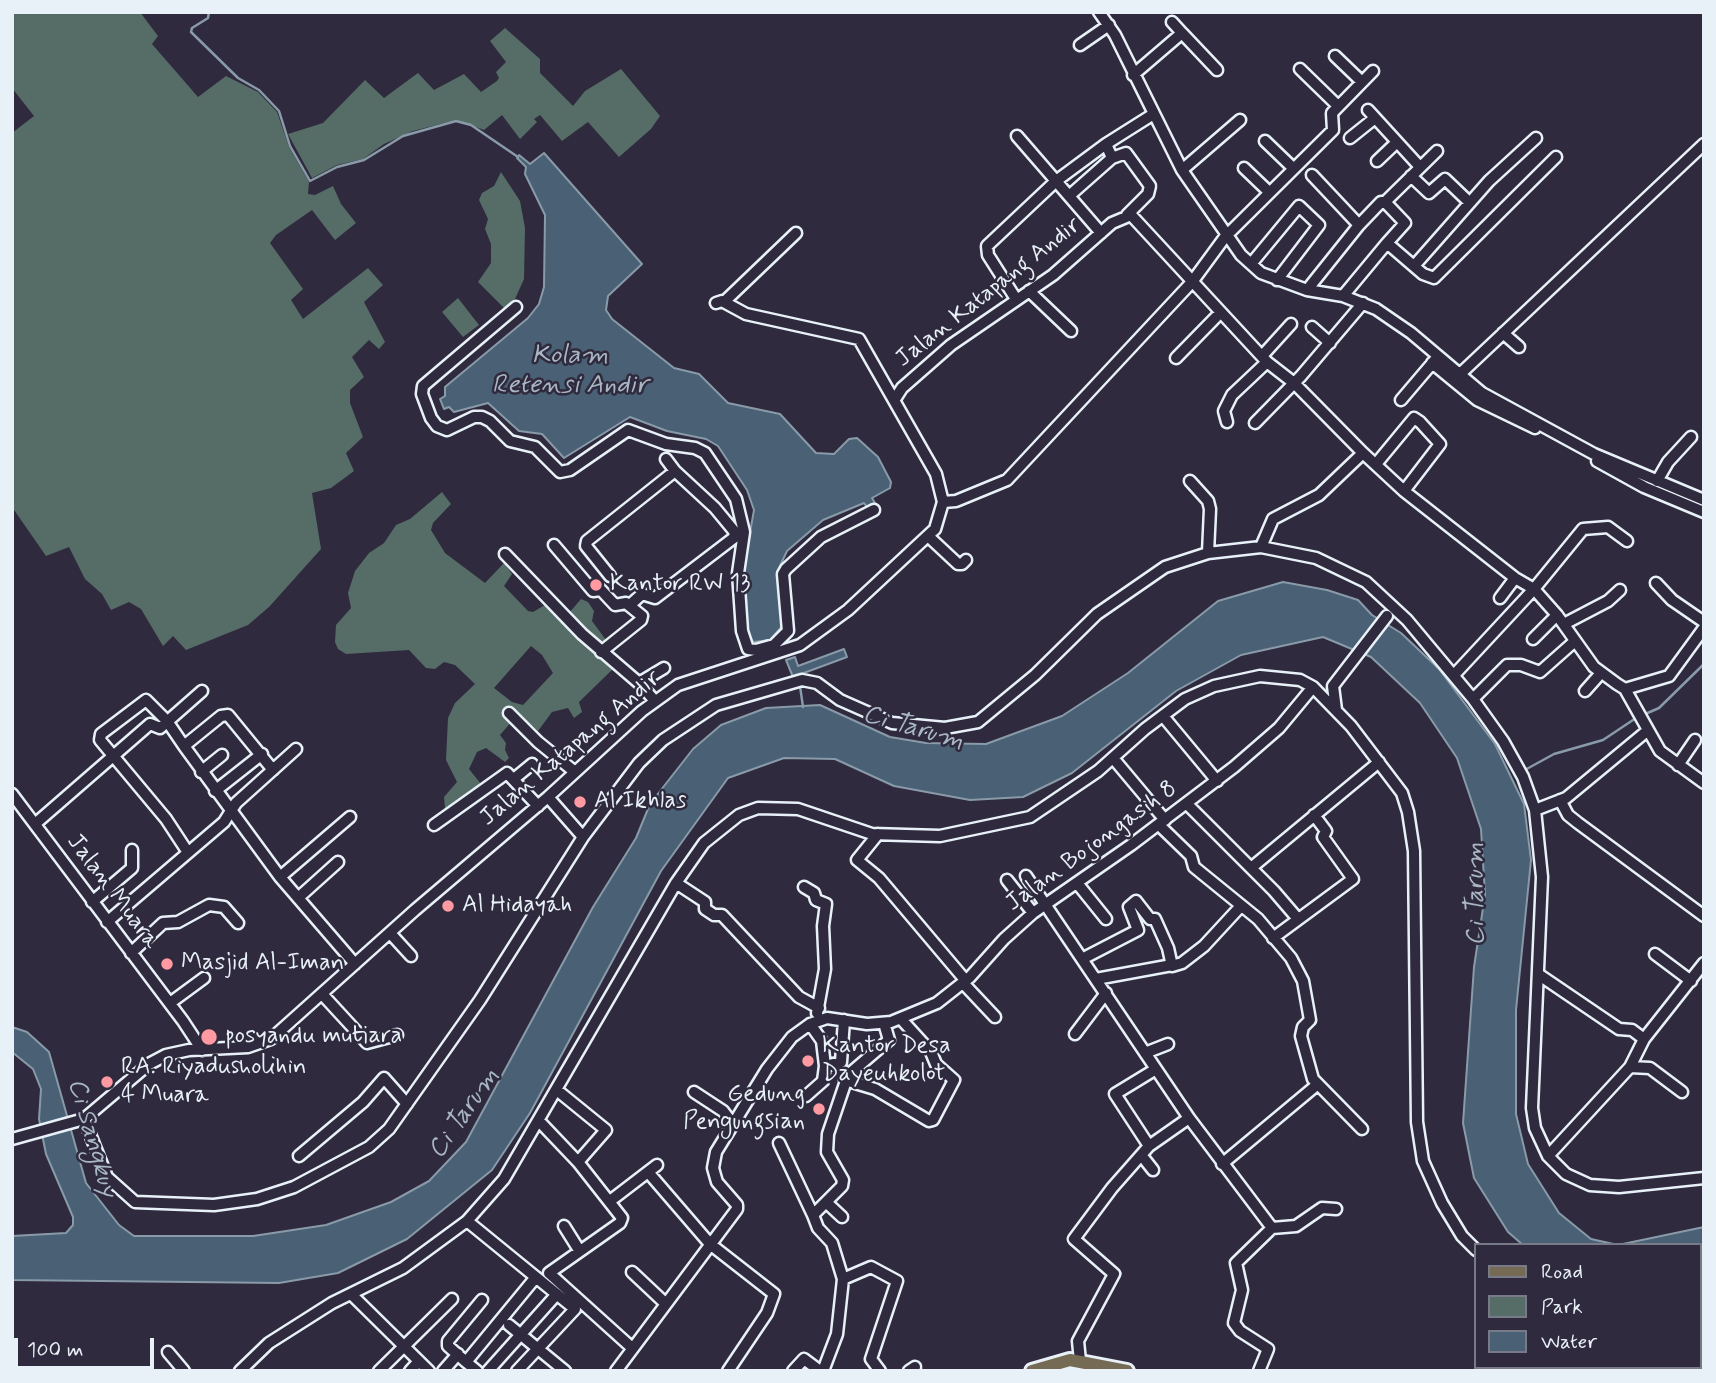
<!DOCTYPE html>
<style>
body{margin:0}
#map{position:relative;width:1716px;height:1383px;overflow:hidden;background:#2f2a3d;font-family:Mynerve,sans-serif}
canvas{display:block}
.frame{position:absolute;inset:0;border:14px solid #e8f1f8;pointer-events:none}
.legend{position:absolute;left:1474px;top:1243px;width:228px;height:126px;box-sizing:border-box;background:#2f2a3d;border:2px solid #797a88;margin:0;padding:9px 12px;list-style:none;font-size:21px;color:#e8f1f8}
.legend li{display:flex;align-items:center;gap:14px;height:35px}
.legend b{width:35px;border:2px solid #797a88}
.scale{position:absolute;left:14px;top:1338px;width:140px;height:32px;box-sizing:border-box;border:4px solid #e8f1f8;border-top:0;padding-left:9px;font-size:21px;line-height:24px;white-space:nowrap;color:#e8f1f8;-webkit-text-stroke:5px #2f2a3d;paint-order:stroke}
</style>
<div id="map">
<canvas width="1716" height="1383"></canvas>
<div class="frame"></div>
<ul class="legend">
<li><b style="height:9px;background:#756b55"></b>Road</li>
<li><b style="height:19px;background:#566c67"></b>Park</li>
<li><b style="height:19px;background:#4a6075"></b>Water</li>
</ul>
<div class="scale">100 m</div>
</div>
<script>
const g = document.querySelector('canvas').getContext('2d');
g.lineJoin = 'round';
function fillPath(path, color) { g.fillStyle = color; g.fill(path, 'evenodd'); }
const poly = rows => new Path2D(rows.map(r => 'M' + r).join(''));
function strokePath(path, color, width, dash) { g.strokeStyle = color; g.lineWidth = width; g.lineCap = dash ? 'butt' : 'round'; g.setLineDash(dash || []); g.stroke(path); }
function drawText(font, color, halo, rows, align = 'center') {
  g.font = font + ' Mynerve,sans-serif'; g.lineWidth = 5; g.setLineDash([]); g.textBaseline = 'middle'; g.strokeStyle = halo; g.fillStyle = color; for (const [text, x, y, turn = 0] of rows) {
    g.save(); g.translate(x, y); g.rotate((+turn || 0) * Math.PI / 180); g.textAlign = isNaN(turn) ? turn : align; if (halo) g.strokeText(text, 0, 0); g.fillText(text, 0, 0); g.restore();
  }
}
const green = poly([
 [12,12,140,12,158,36,152,44,198,97,226,76,258,92,277,112,289,147,309,182,308,194,315,195,333,186,341,204,356,223,335,240,312,210,276,235,270,243,303,289,291,300,303,319,368,268,383,285,364,302,385,342,379,349,369,340,352,357,364,377,350,390,350,403,363,437,346,453,354,471,331,488,312,493,321,549,269,607,248,625,186,650,173,636,163,646,141,609,129,602,111,610,102,594,85,579,69,547,46,556,12,507,12,133,34,116,12,88],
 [505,28,540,59,540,73,573,106,585,91,621,69,660,116,651,129,619,157,588,122,562,141,540,115,534,119,537,122,520,139,502,115,484,130,456,120,413,131,384,144,363,159,337,165,312,178,288,134,323,123,365,80,384,98,418,73,434,90,464,74,481,92,497,81,499,78,496,72,506,62,490,41],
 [501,172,520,201,525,228,524,279,515,299,504,308,478,282,491,263,491,244,485,229,488,219,479,200,482,193,494,186],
 [458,298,479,325,463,337,442,312],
 [442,492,451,504,433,523,431,530,445,553,485,583,504,563,512,574,504,586,528,611,533,612,545,605,563,620,581,599,588,602,594,611,592,621,606,640,595,653,613,669,579,702,582,712,574,718,568,708,552,712,538,731,519,713,500,735,506,743,505,750,509,758,505,762,486,748,477,752,469,769,481,784,451,807,445,808,444,797,457,782,446,760,448,718,455,703,475,684,455,665,444,662,435,669,426,668,409,650,346,654,338,649,335,642,336,625,351,608,348,593,355,571,369,553,384,543,396,525,410,519],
 [531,646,542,655,553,673,523,705,512,702,494,688]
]);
const water = poly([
 [544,153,642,264,608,296,606,310,612,319,674,368,699,374,728,403,780,414,816,453,834,454,849,439,857,438,878,457,891,482,890,488,872,498,875,503,867,507,864,503,823,520,787,551,779,568,783,625,770,640,753,642,747,631,743,572,754,510,747,490,718,446,706,439,667,431,630,417,564,458,542,434,519,431,488,403,454,412,449,407,444,409,440,399,445,396,445,387,528,318,539,304,544,287,545,215,525,174,526,167,517,158,519,155,530,164,544,153],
 [1283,582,1327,590,1358,600,1372,615,1401,633,1439,669,1495,744,1524,804,1531,860,1516,1010,1516,1114,1528,1164,1559,1213,1591,1239,1618,1245,1704,1227,1704,1264,1700,1265,1700,1245,1523,1245,1508,1232,1474,1178,1463,1123,1474,967,1485,895,1481,829,1457,758,1420,703,1371,657,1323,637,1241,655,1176,691,1072,773,1023,797,970,800,894,786,835,759,784,758,728,778,661,871,530,1113,492,1170,407,1239,338,1273,279,1283,12,1280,12,1236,66,1233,73,1225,73,1217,46,1154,39,1119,41,1089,33,1069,12,1052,12,1027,27,1032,49,1052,86,1183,119,1225,134,1236,253,1236,326,1225,391,1202,429,1181,466,1142,593,907,636,838,650,804,693,749,721,725,766,708,820,705,890,737,926,743,986,744,1062,716,1128,673,1218,601,1283,582],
 [844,649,847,657,793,677,786,660,795,657,798,666,844,649]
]);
const stream = poly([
 [209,12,208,18,192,28,191,32,238,78,259,90,279,111,290,146,310,181,337,167,364,160,403,136,456,121,471,125,518,157],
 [1107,32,1147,114],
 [1150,120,1175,167],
 [1188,187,1222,236],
 [1269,281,1293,290],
 [1309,295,1323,298],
 [1333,299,1354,305],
 [1366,310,1388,323],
 [1402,332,1413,341],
 [800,686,803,707],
 [1643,715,1659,708,1704,664],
 [1523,771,1554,754,1603,740,1636,718]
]);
const minor = poly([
 [1099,12,1115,35,1182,170,1241,255,1261,273,1307,290,1343,296,1376,309,1411,333,1482,393,1594,454,1704,500],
 [1172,22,1182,33],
 [1080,45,1109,25],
 [1335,56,1361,81],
 [1300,69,1338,106],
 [1133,75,1182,33,1217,70],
 [1368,110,1420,167],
 [1017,136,1101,233],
 [1350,138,1375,118],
 [1265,141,1292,167],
 [1106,144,1112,158,1126,153,1150,186,1148,194,1127,215],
 [1377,161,1397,142],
 [1244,168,1269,192],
 [1182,170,1240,120],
 [1312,175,1359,225],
 [1411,176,1429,193,1445,179,1469,202],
 [1069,196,1112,158],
 [1385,202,1437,151],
 [1251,264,1299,206,1319,225,1277,280],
 [1414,266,1489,181,1536,138],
 [1307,290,1359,225,1381,202,1385,202,1405,223,1387,243],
 [1029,291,1071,331],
 [1343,296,1387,243,1423,274,1434,278,1556,157],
 [1016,299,988,255,987,246,1056,181,1106,144,1152,115],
 [724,302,796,233],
 [516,307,423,386,422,394,431,418,437,426,447,430,474,417,482,417,490,421,510,441,535,447,560,472,570,470,628,430,666,444,695,448,705,453,736,499,744,532,738,573,742,631,748,649,756,650,774,645,788,631,783,574,786,569,821,537,874,510],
 [1312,327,1330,343],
 [1503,333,1519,347],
 [1262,356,1291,324],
 [1176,358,1220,313],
 [1432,363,1477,400,1535,428],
 [1459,375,1704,144],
 [895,399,902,388,951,345,1053,275,1112,223,1131,215,1267,362,1294,383,1363,453,1404,491,1515,578,1534,589,1557,615,1594,667,1617,684,1625,689,1669,676,1704,628],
 [1401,400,1435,360],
 [1227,422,1224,411,1232,395,1267,362],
 [1255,423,1301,376,1363,303],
 [1597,461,1644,487,1704,512],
 [1376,464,1414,418,1420,422,1440,444,1404,491],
 [1190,481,1208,501,1210,509,1208,553],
 [1657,481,1668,462,1691,437],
 [943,502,956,501,1007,480,1192,282,1225,237,1333,130,1332,113,1373,71],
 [928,536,958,564,962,564,966,560],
 [554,545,593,591,601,590,615,605,626,603,642,616,641,620,601,652],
 [1261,547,1273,519,1319,495,1363,453],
 [505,554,582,634,639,683],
 [610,576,586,546,587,541,675,471,666,459],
 [1656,583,1672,600,1704,622],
 [1500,598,1515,578],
 [630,605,642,594,655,598,735,537,734,531,715,508,675,471],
 [1564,624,1608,601,1620,590],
 [1533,639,1557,615],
 [1454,675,1534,589,1583,529,1608,527,1627,541],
 [1333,686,1387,616],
 [1333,686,1336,710],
 [1625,689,1660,751,1704,783],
 [1585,691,1601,673],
 [1473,699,1507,665,1521,665,1540,672,1575,641],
 [655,701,639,683,664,668],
 [509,713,538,742,575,772],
 [1163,716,1217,781],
 [184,746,280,877,355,964],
 [1113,758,1165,820],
 [1678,765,1695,740],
 [201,772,222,755],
 [515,778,532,764],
 [215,791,262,754],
 [12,794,183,1021,202,1050],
 [548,797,583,837],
 [1560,800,1568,815,1578,823,1704,916],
 [1187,804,1274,891,1298,919],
 [1535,810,1566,798,1647,731],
 [35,824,150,724,160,728,202,691],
 [434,825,507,773,538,806],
 [1159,825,1191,856,1194,867,1258,919,1291,958,1303,981,1310,1020,1303,1027,1301,1036,1313,1079,1362,1129],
 [878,834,857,860,879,878,966,981],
 [187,851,166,819,100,740,101,734,146,700,167,721,184,746,221,716,228,715,273,770],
 [1251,868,1379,762],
 [1026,876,1189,1118,1272,1228],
 [280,877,350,817],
 [1007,880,1033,913],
 [676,883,705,902,705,909,714,915,722,915,799,997,819,1008],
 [1077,883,1106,919],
 [804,887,814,893,816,900,826,904,823,926,825,969,817,1013],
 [298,898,338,862],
 [92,902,132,868,132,850],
 [107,922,224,822,236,803,296,749],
 [390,933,411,956],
 [1273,938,1353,879,1323,837,1326,831,1314,815],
 [131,953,163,923,178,922,209,905,224,907,238,923],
 [1655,954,1691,981],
 [1082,959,1138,930,1129,907,1136,901,1150,919,1155,919,1168,948,1172,966,1182,963,1204,946,1240,907],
 [1538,974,1619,1029,1632,1030,1644,1039],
 [1096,979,1172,965],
 [963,983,995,1017],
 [322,994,367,1043,397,1035],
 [170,1003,204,978],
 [1075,1034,1106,993],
 [1145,1053,1168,1044],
 [825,1066,841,1062,844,1020],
 [1630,1067,1650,1068,1682,1092],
 [845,1080,875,1089,929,1121,933,1120,954,1080,936,1064,931,1052,901,1019],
 [558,1091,606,1130,578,1162],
 [694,1092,723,1111,732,1123],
 [806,1096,823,1081,825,1066,822,1041,810,1024],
 [84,1119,107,1177,135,1202,214,1205,257,1199,294,1187,369,1147,389,1129,480,1000,583,837,639,763,663,740,716,705,802,680,817,683,840,700,892,723,945,728,978,722,1035,675,1097,614,1165,567,1208,553,1261,547,1316,558,1366,582,1407,620,1473,699,1503,741,1523,777,1535,810,1542,877,1532,1108,1535,1128,1548,1156,1566,1174,1590,1185,1619,1187,1704,1178],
 [539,1121,578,1162,622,1218,620,1223,549,1273,631,1347],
 [12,1139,84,1119,149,1064,166,1055,189,1050,248,1047,271,1039,415,910,548,797,642,711,678,685,800,645,848,610,935,529,943,502,936,474,859,339,746,314,722,301,716,303],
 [779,1143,813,1215,842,1186,843,1180,827,1152,828,1134,848,1075,889,1040,884,1023],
 [1149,1146,1189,1118],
 [299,1156,363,1102,384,1078,407,1104],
 [1142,1156,1153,1170],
 [1548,1156,1630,1067,1644,1039,1704,963],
 [1222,1164,1318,1084],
 [648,1172,710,1244,774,1294,767,1313,728,1371],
 [610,1201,657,1165],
 [827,1203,842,1217],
 [813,1215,818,1228,832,1243,843,1279,871,1267,897,1281,871,1359,880,1371],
 [467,1221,575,1309,517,1371],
 [564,1226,579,1250],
 [632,1272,666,1304],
 [352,1295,429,1371],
 [509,1325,565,1371],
 [168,1352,184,1371],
 [1080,1361,1078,1341,1114,1274,1074,1239,1112,1188,1149,1146,1115,1094,1156,1069],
 [466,1362,448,1346,448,1341,482,1300],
 [240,1371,269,1343,332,1303,403,1268,467,1221,504,1179,676,883,704,843,739,815,758,808,798,809,872,834,940,836,1030,817,1098,771,1145,729,1185,699,1214,686,1260,676,1300,680,1313,687,1351,726,1402,793,1408,812,1414,851,1417,1122,1423,1161,1442,1203,1462,1236,1476,1250],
 [379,1371,452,1299],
 [410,1371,419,1361],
 [443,1371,458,1354],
 [477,1371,466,1362,536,1277],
 [488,1371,557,1294],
 [616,1371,737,1209,737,1205,717,1182,713,1168,716,1152,767,1069,792,1037,810,1024,827,1018,867,1024,891,1022,937,1003,970,977,1004,939,1033,913,1131,845,1234,767,1279,728,1313,687],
 [793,1371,804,1359,820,1371],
 [823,1371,837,1334,843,1279],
 [909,1371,915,1367],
 [1259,1371,1268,1349,1240,1331,1234,1323,1242,1290,1236,1263,1272,1228,1296,1226,1322,1208,1336,1209],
 [1513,1371,1518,1367]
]);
const major = poly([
 [1032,1371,1070,1360,1127,1371]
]);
const markers = [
 [596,585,7,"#ff9aa2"],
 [580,802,7,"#ff9aa2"],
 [448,906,7,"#ff9aa2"],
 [167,964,7,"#ff9aa2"],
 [209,1037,9,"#ff9aa2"],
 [808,1061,7,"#ff9aa2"],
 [107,1082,7,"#ff9aa2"],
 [819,1109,7,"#ff9aa2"]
];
const streetNames = [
 ["Jalan Katapang Andir",989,293,-38],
 ["Jalan Katapang Andir",571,749,-40],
 ["Jalan Bojongasih 8",1092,847,-36],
 ["Jalan Muara",112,892,53]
];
const poiNames = [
 ["Kantor RW 13",610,585],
 ["Al Ikhlas",594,802],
 ["Al Hidayah",462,906],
 ["Masjid Al-Iman",181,964],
 ["posyandu mutiara",225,1037],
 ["Kantor Desa",822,1047],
 ["Dayeuhkolot",822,1075],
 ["RA. Riyadusholihin",121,1068],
 ["4 Muara",121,1096],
 ["Gedung",805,1095,"right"],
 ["Pengungsian",805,1123,"right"]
];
const waterNames = [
 ["Kolam",570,357],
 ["Retensi Andir",570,387],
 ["Ci Tarum",913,729,16],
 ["Ci Tarum",1477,894,-91],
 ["Ci Tarum",465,1114,-55],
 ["Ci Sangkuy",91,1138,74]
];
fillPath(green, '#566c67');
fillPath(water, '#4a6075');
strokePath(water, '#899aa9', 2);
strokePath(stream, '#899aa9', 2.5);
strokePath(minor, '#e8f1f8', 15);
strokePath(major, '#e8f1f8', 18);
strokePath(minor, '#2f2a3d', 10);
strokePath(major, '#756b55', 12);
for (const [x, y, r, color] of markers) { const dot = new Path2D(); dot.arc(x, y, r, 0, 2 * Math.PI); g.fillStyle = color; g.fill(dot); strokePath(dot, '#2f2a3d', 2.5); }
drawText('24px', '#e8f1f8', '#2f2a3d', streetNames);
drawText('24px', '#e8f1f8', '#2f2a3d', poiNames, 'left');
drawText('italic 26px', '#a9b7c4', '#2f2a3d', waterNames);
</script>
